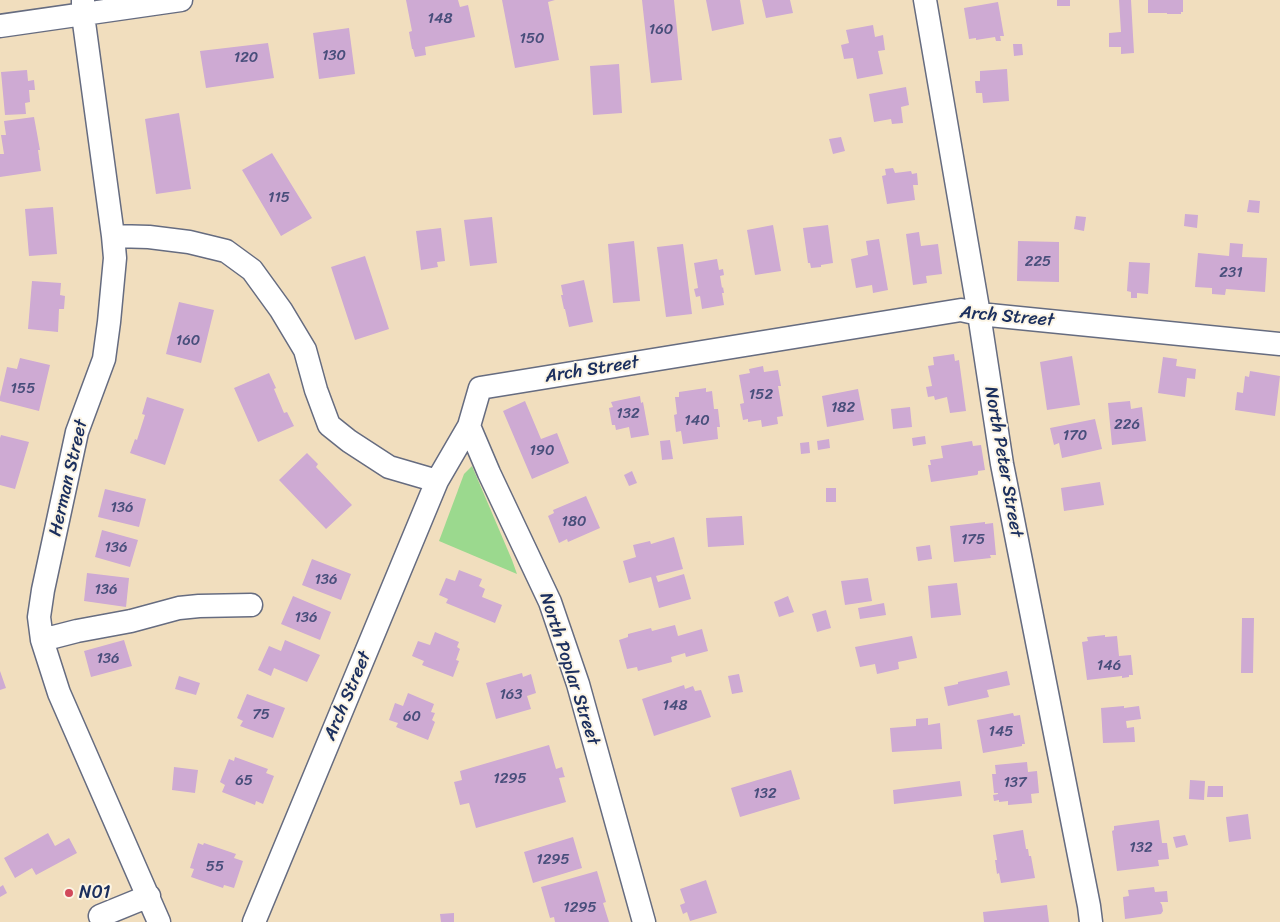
<!DOCTYPE html>
<style>
body{margin:0}
canvas{display:block;background:#f1debe}
</style>
<canvas width="1280" height="922"></canvas>
<script>
const g = document.querySelector('canvas').getContext('2d');
g.lineJoin = 'round';
function fillPath(path, color) { g.fillStyle = color; g.fill(path, 'evenodd'); }
const poly = rows => new Path2D(rows.map(r => 'M' + r).join(''));
function strokePath(path, color, width, dash) { g.strokeStyle = color; g.lineWidth = width; g.lineCap = dash ? 'butt' : 'round'; g.setLineDash(dash || []); g.stroke(path); }
function drawText(font, color, halo, rows, align = 'center') {
  g.font = font + ' Sriracha,sans-serif'; g.lineWidth = 4; g.setLineDash([]); g.textBaseline = 'middle'; g.strokeStyle = halo; g.fillStyle = color; for (const [text, x, y, turn = 0] of rows) {
    g.save(); g.translate(x, y); g.rotate((+turn || 0) * Math.PI / 180); g.textAlign = isNaN(turn) ? turn : align; if (halo) g.strokeText(text, 0, 0); g.fillText(text, 0, 0); g.restore();
  }
}
const green = poly([
 [472,466,512,560,517,574,439,541,464,474]
]);
const building = poly([
 [406,0,458,0,460,7,468,5,475,37,425,47,426,55,415,57,413,49,412,49,409,32,412,31],
 [502,0,555,0,548,2,559,60,515,68],
 [642,0,674,0,682,80,651,83],
 [706,0,740,0,744,24,712,31],
 [762,0,790,0,793,13,766,18],
 [1057,0,1070,0,1070,6,1057,6],
 [1119,0,1131,0,1134,53,1121,54,1121,47,1109,47,1109,33,1121,32],
 [1148,0,1183,0,1183,12,1181,12,1181,14,1167,14,1167,13,1148,13],
 [998,2,1004,36,1000,36,1001,41,996,41,995,37,976,40,976,38,969,39,964,8],
 [873,25,875,37,883,35,885,50,878,51,883,74,857,79,853,58,844,59,841,45,849,43,846,30],
 [349,28,355,74,319,79,313,33],
 [268,43,274,78,206,88,200,51],
 [1013,44,1022,44,1023,55,1014,56],
 [619,64,622,113,593,115,590,66],
 [1007,69,1009,101,983,103,982,93,976,93,975,81,980,81,980,71],
 [27,70,28,81,34,80,35,90,29,90,30,102,25,103,26,114,5,115,1,72],
 [906,87,909,105,901,107,903,123,892,124,891,119,874,122,869,94],
 [179,113,191,189,156,194,145,119],
 [34,117,40,150,38,150,41,171,0,177,0,154,4,154,1,135,6,135,4,121],
 [841,137,845,151,833,154,829,139],
 [272,153,312,218,281,236,242,170],
 [893,168,895,173,911,171,912,174,917,173,918,185,913,185,915,200,887,204,882,176,886,175,885,169],
 [1249,200,1260,201,1259,213,1247,212],
 [53,207,57,254,29,256,25,209],
 [1185,214,1198,215,1197,228,1184,226],
 [1076,216,1086,217,1084,231,1074,229],
 [492,217,497,263,470,266,464,220],
 [773,225,781,271,755,275,747,230],
 [828,225,833,263,821,265,821,267,811,268,810,263,808,263,803,228],
 [441,228,445,261,437,262,438,267,421,270,416,231],
 [919,232,921,246,938,244,942,274,926,276,927,283,913,285,906,234],
 [879,239,888,290,873,293,872,285,856,288,851,259,868,255,866,241],
 [634,241,640,301,613,303,608,244],
 [1018,241,1059,242,1059,282,1017,281],
 [1230,243,1243,244,1242,257,1267,258,1265,292,1226,289,1225,295,1212,294,1212,288,1195,287,1198,253,1229,256],
 [683,244,692,314,666,317,657,247],
 [365,256,389,329,355,340,331,267],
 [717,259,719,270,723,269,724,275,720,276,722,288,723,287,724,293,722,293,724,305,702,309,700,296,696,297,694,289,698,288,694,263],
 [1129,262,1150,263,1148,294,1137,293,1137,298,1131,298,1131,292,1127,291],
 [584,280,593,322,569,327,565,309,564,309,561,295,563,295,561,285],
 [32,281,61,283,60,295,65,296,64,309,59,309,58,332,28,329],
 [179,302,214,310,201,363,166,354],
 [954,354,955,361,959,360,966,411,950,413,947,397,935,400,934,396,928,397,926,387,932,386,928,366,934,365,933,357],
 [1072,356,1080,405,1047,410,1040,362],
 [1163,357,1177,359,1176,366,1196,369,1195,379,1187,378,1185,397,1158,393],
 [20,358,50,365,39,411,0,401,0,397,7,367,17,369],
 [763,366,764,372,778,370,781,386,778,386,783,416,777,417,778,424,762,427,761,420,748,422,748,419,743,420,740,404,744,403,739,375,750,373,749,369],
 [1250,371,1280,376,1275,416,1235,410,1237,392,1243,393,1245,376,1249,377],
 [269,373,276,388,274,389,284,413,287,412,294,426,258,442,234,388],
 [706,388,706,392,712,391,714,409,718,409,720,427,717,427,718,439,683,444,681,431,676,432,674,415,677,414,675,397,679,397,679,392],
 [858,389,864,420,827,427,822,396],
 [640,396,641,403,643,402,649,435,631,438,629,427,616,430,615,425,612,425,609,408,613,407,611,402],
 [147,397,184,409,165,465,130,453,135,439,137,440,145,415,142,414],
 [525,401,541,439,557,433,569,463,532,479,503,411],
 [1130,401,1131,409,1142,407,1146,441,1112,445,1108,403],
 [910,407,912,427,893,429,891,409],
 [1095,419,1102,449,1062,458,1059,443,1054,445,1050,428],
 [1,435,29,442,15,489,0,485,0,438],
 [925,436,926,444,913,446,912,438],
 [829,439,830,448,818,450,817,441],
 [670,440,673,459,662,460,660,441],
 [972,441,973,446,981,445,985,470,978,471,978,474,977,475,931,482,928,465,931,465,930,460,943,458,941,446],
 [809,442,810,453,801,454,800,443],
 [307,453,318,464,316,467,352,505,326,529,279,480],
 [632,471,637,483,629,486,624,475],
 [1100,482,1104,505,1064,511,1061,488],
 [826,488,836,488,836,502,826,502],
 [105,489,146,499,139,527,98,517],
 [586,496,600,528,568,542,567,539,559,543,548,516,554,513,553,510],
 [742,516,744,545,708,547,706,518],
 [985,522,985,524,993,523,996,555,990,555,991,558,954,562,950,526],
 [102,530,138,540,130,567,95,557],
 [674,537,683,569,656,576,658,582,684,574,691,599,659,608,651,577,629,583,623,561,636,557,633,545,650,541,651,544],
 [930,545,932,559,918,561,916,547],
 [312,559,351,574,341,600,302,585],
 [459,570,482,579,479,586,485,589,482,597,502,605,495,623,446,603,448,599,439,595,446,578,455,581],
 [87,573,129,578,126,607,84,601],
 [868,578,872,601,845,605,841,581],
 [957,583,961,615,931,618,928,586],
 [293,596,331,612,320,640,281,624],
 [788,596,794,612,779,617,774,602],
 [884,603,886,615,860,619,858,608],
 [826,610,831,628,817,632,812,614],
 [1242,618,1254,618,1253,673,1241,673],
 [675,625,678,636,702,629,708,651,686,657,685,653,671,657,672,662,638,671,637,667,627,669,619,640,628,637,628,634,651,628,652,631],
 [435,632,459,642,457,647,460,649,456,660,459,661,453,677,422,665,424,661,412,656,418,641,430,645],
 [1105,635,1105,637,1117,636,1119,656,1131,655,1133,675,1129,675,1129,677,1122,678,1122,676,1087,680,1082,642,1088,641,1087,637],
 [912,636,917,658,898,662,899,669,877,674,875,664,860,667,855,647],
 [124,640,132,666,91,677,84,651],
 [285,640,320,655,307,682,274,668,271,676,258,670,269,646,281,651],
 [0,671,6,688,0,690],
 [1007,671,1010,685,987,690,989,697,948,706,944,687,958,684,958,682],
 [522,673,523,677,531,674,536,693,527,696,531,709,496,719,486,683],
 [739,674,743,692,732,694,728,676],
 [179,676,200,683,196,695,175,689],
 [684,685,685,689,693,686,695,691,701,690,711,717,654,736,642,699],
 [408,693,434,704,431,712,435,713,432,720,435,722,428,740,396,727,398,723,389,720,395,703,403,706],
 [247,694,285,708,273,738,240,726,243,721,237,718],
 [1124,706,1124,708,1139,706,1141,719,1126,721,1127,728,1134,727,1135,742,1103,743,1101,708],
 [1013,713,1014,716,1020,715,1025,744,1022,744,1022,746,983,753,977,720],
 [928,718,928,725,940,723,942,749,892,752,890,728,916,726,916,719],
 [549,745,556,769,562,767,564,775,565,777,559,778,566,802,476,828,469,803,460,805,454,782,462,780,460,771],
 [235,757,268,769,266,773,274,776,263,804,256,801,255,805,222,792,225,785,220,782,229,759,234,761],
 [1027,762,1028,772,1037,771,1039,793,1031,794,1032,803,1008,805,1008,801,999,802,999,800,994,801,993,795,998,794,998,793,994,793,992,774,996,774,995,765],
 [174,767,198,770,195,793,172,790],
 [791,770,800,799,740,817,731,788],
 [1190,780,1205,781,1204,800,1189,799],
 [960,781,962,796,894,804,893,790],
 [1208,786,1223,786,1223,797,1207,797],
 [1248,814,1251,839,1229,842,1226,817],
 [1159,820,1162,843,1167,843,1169,859,1158,860,1159,866,1117,871,1112,831,1114,830,1114,826],
 [1023,830,1026,849,1028,849,1029,856,1031,856,1035,878,1001,883,999,873,997,874,995,860,997,860,993,835],
 [48,833,55,846,69,838,77,853,36,875,32,868,15,878,4,858],
 [1185,835,1188,845,1176,848,1173,837],
 [573,837,582,868,533,883,524,852],
 [198,843,203,845,204,843,236,854,234,858,243,861,234,888,224,885,223,888,191,877,194,869,190,868],
 [597,871,606,902,603,903,609,922,555,922,554,917,550,918,541,887],
 [706,880,717,913,690,921,687,912,683,914,680,905,685,903,680,889],
 [3,885,7,893,0,897,0,887],
 [1154,887,1155,892,1167,891,1168,902,1160,902,1162,905,1163,911,1161,914,1125,919,1123,897,1129,896,1128,890],
 [1047,905,1049,922,984,922,983,912],
 [454,913,454,922,441,922,440,914]
]);
const minor = poly([
 [83,0,83,15,113,236,115,258,109,322,104,359,77,432,43,590,39,617,42,640,59,693,159,922],
 [925,0,979,314,1002,464,1089,906,1091,922],
 [0,26,181,0],
 [113,236,149,237,189,242,226,251,252,270,281,310,305,350,316,390,329,425,349,441,389,467,437,481],
 [469,426,489,473,550,602,578,684,644,922],
 [42,640,77,631,131,621,179,608,199,606,251,605],
 [100,916,149,896],
 [254,922,437,481,469,426,480,388,961,310,979,314,1280,344]
]);
const markers = [
 [69,893,5,"#d1495b"]
];
const numberNames = [
 ["148",440,19],
 ["160",661,30],
 ["150",532,39],
 ["130",334,56],
 ["120",246,58],
 ["115",279,198],
 ["225",1038,262],
 ["231",1231,273],
 ["160",188,341],
 ["155",23,389],
 ["152",761,395],
 ["182",843,408],
 ["132",628,414],
 ["140",697,421],
 ["226",1127,425],
 ["170",1075,436],
 ["190",542,451],
 ["136",122,508],
 ["180",574,522],
 ["175",973,540],
 ["136",116,548],
 ["136",326,580],
 ["136",106,590],
 ["136",306,618],
 ["136",108,659],
 ["146",1109,666],
 ["163",511,695],
 ["148",675,706],
 ["75",261,715],
 ["60",412,717],
 ["145",1001,732],
 ["1295",510,779],
 ["65",244,781],
 ["137",1015,783],
 ["132",765,794],
 ["132",1141,848],
 ["1295",553,860],
 ["55",215,867],
 ["1295",580,908]
];
const streetNames = [
 ["Arch Street",1007,317,5],
 ["Arch Street",592,370,-9],
 ["North Peter Street",1003,462,80],
 ["Herman Street",69,478,-77],
 ["North Poplar Street",569,669,72],
 ["Arch Street",348,696,-67]
];
const poiNames = [
 ["N01",79,893]
];
fillPath(green, '#9bd98e');
fillPath(building, '#ceaad3');
strokePath(minor, '#666c80', 25);
strokePath(minor, '#fff', 22);
for (const [x, y, r, color] of markers) { const dot = new Path2D(); dot.arc(x, y, r, 0, 2 * Math.PI); g.fillStyle = color; g.fill(dot); strokePath(dot, '#fcf5e5', 2); }
drawText('15px', '#484e7b', null, numberNames);
drawText('18px', '#1b2f5e', '#fcf5e5', streetNames);
drawText('18px', '#1b2f5e', '#fcf5e5', poiNames, 'left');
</script>
